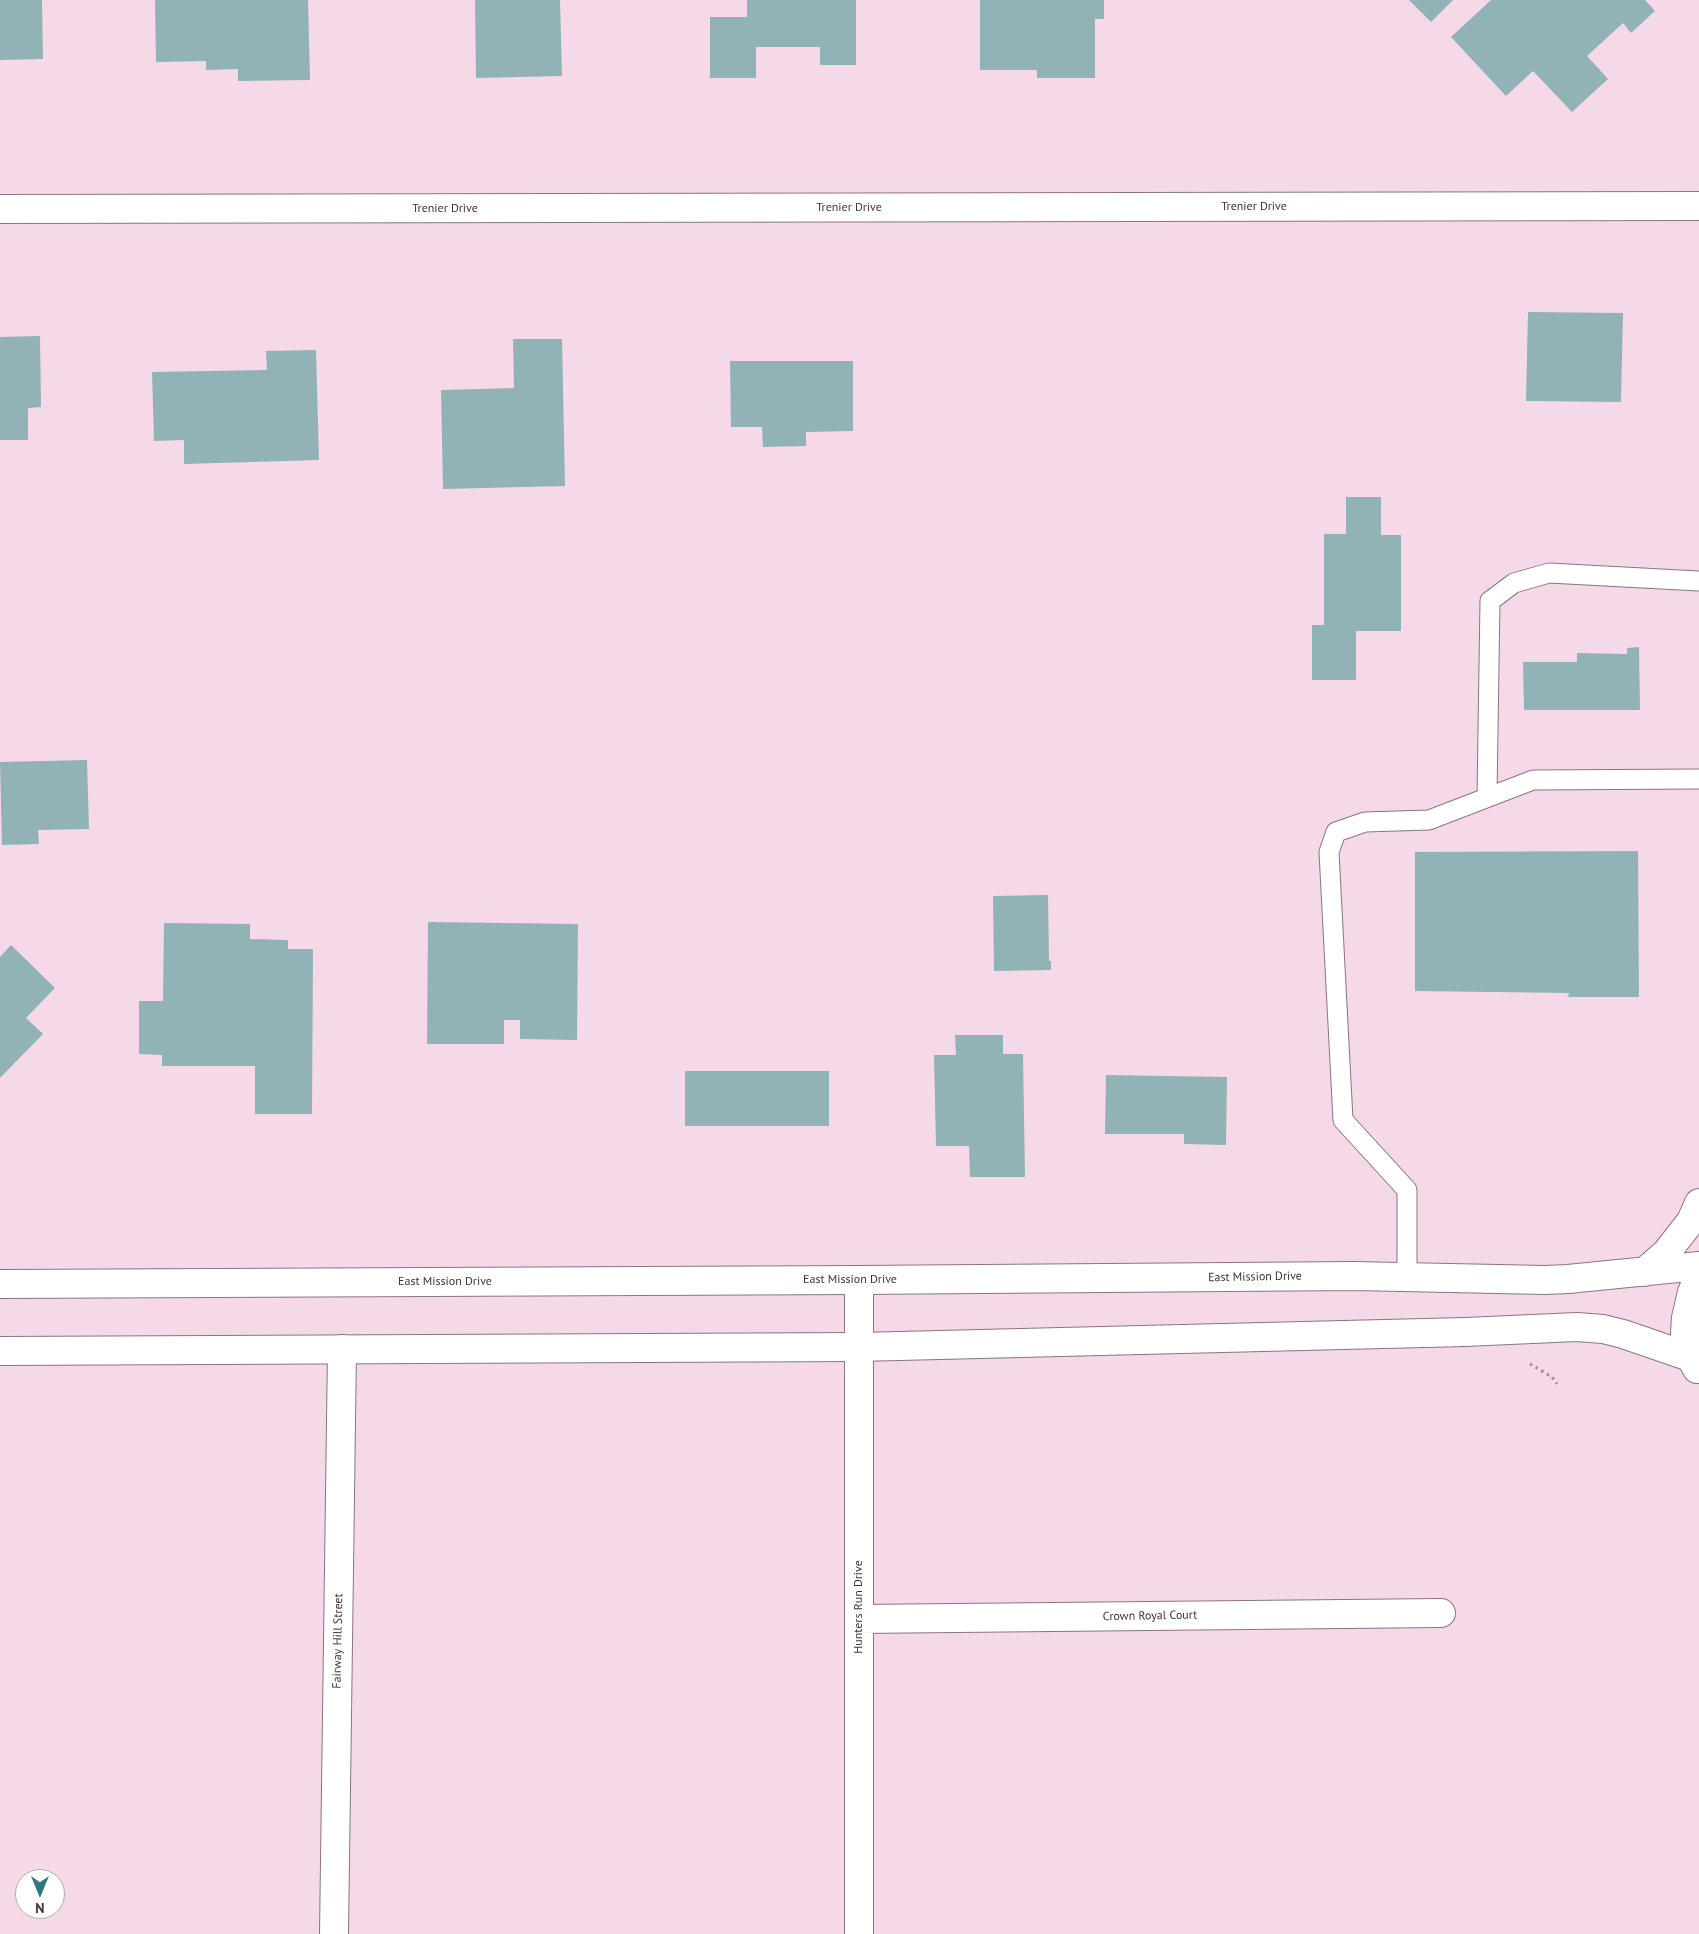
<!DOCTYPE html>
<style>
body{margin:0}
#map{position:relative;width:1699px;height:1934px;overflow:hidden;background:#f5d9e8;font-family:"PT Sans",sans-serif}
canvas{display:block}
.north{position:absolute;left:15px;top:1869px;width:50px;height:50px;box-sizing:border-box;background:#fff;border:1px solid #b2adb0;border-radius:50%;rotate:180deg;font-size:14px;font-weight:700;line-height:20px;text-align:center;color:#3e3339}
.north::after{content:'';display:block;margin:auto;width:18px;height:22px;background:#2e777e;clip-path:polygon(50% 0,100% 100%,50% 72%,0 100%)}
</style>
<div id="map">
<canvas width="1699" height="1934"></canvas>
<div class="north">N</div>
</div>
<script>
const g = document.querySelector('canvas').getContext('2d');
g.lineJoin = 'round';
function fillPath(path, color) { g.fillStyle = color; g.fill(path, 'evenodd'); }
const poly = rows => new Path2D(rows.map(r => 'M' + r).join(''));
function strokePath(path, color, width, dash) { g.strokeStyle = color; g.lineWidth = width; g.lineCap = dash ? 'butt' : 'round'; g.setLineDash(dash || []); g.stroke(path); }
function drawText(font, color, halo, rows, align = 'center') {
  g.font = font + ' "PT Sans",sans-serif'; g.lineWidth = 4; g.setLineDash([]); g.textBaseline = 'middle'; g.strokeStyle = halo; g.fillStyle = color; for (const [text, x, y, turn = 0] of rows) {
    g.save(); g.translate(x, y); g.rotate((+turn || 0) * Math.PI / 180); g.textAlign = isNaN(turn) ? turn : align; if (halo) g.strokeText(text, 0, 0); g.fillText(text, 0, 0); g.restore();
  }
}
const building = poly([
 [0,0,42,0,43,59,0,60],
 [155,0,308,0,310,80,238,81,238,69,206,70,206,61,156,62],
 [475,0,560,0,562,76,476,78],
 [747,0,856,0,856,65,820,65,820,47,756,47,756,78,710,78,710,17,747,17],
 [980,0,1104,0,1104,19,1095,19,1095,78,1037,78,1037,70,980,70],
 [1409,0,1453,0,1431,22],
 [1491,0,1645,0,1655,11,1631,33,1623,23,1587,56,1608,79,1572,112,1533,71,1506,96,1451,37],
 [1528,312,1623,313,1621,402,1526,401],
 [40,336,41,407,28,408,28,440,0,440,0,337],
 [513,339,562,339,565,486,443,489,441,390,514,388],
 [316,350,319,460,184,464,184,440,154,441,152,372,267,370,266,351],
 [730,361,853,361,853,431,806,432,806,446,763,447,762,427,731,427],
 [1346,497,1381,497,1381,535,1401,535,1401,631,1356,631,1356,680,1312,680,1312,625,1324,625,1324,534,1346,534],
 [1639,647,1640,710,1524,710,1523,662,1577,662,1577,653,1627,654,1627,648],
 [87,760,89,829,38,830,39,844,2,845,0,762],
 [1638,851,1639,997,1568,997,1569,993,1415,991,1415,852],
 [1048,895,1049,961,1051,961,1051,970,994,971,993,896],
 [428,922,578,924,577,1040,520,1039,520,1020,504,1020,504,1044,427,1044],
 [164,923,250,924,250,939,288,940,288,949,313,949,312,1114,255,1114,255,1066,162,1066,162,1055,139,1054,139,1001,163,1001],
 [11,945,55,988,26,1018,43,1034,0,1078,0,957],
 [955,1035,1003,1035,1003,1054,1023,1054,1025,1177,970,1177,969,1146,936,1146,934,1055,956,1055],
 [685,1071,829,1071,829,1126,685,1126],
 [1106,1075,1227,1077,1226,1145,1184,1144,1184,1134,1105,1134]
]);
const path = poly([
 [1530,1364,1552,1377,1557,1384]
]);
const lane = poly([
 [1487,796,1490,601,1514,583,1549,573,1699,581],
 [1407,1276,1407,1190,1343,1120,1329,852,1336,832,1365,822,1429,820,1533,780,1699,779]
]);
const street = poly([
 [0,209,1699,206],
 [859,1280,859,1934],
 [859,1619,1441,1613],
 [334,1934,342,1349]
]);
const secondary = poly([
 [1644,1272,1666,1253,1691,1221,1699,1203],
 [0,1284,859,1280,1354,1276,1545,1280,1568,1279,1699,1266],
 [0,1351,859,1347,1465,1332,1577,1327,1603,1329,1623,1334,1690,1357],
 [1697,1369,1690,1357,1686,1343,1685,1332,1686,1318,1692,1292,1699,1276]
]);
const streetNames = [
 ["Trenier Drive",1254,207],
 ["Trenier Drive",849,208],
 ["Trenier Drive",445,209],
 ["East Mission Drive",1255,1277,-1],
 ["East Mission Drive",850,1280],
 ["East Mission Drive",445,1282],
 ["Hunters Run Drive",859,1607,-90],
 ["Crown Royal Court",1150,1616,-1],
 ["Fairway Hill Street",338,1641,-89]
];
fillPath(building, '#91b3b6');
strokePath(lane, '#8c7381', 21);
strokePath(street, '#8c7381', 30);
strokePath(secondary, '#8c7381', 30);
strokePath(path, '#a08c97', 3, [2.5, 4]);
strokePath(lane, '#fff', 19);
strokePath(street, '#fff', 28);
strokePath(secondary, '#fff', 28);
drawText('12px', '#3e3339', '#fff', streetNames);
</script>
